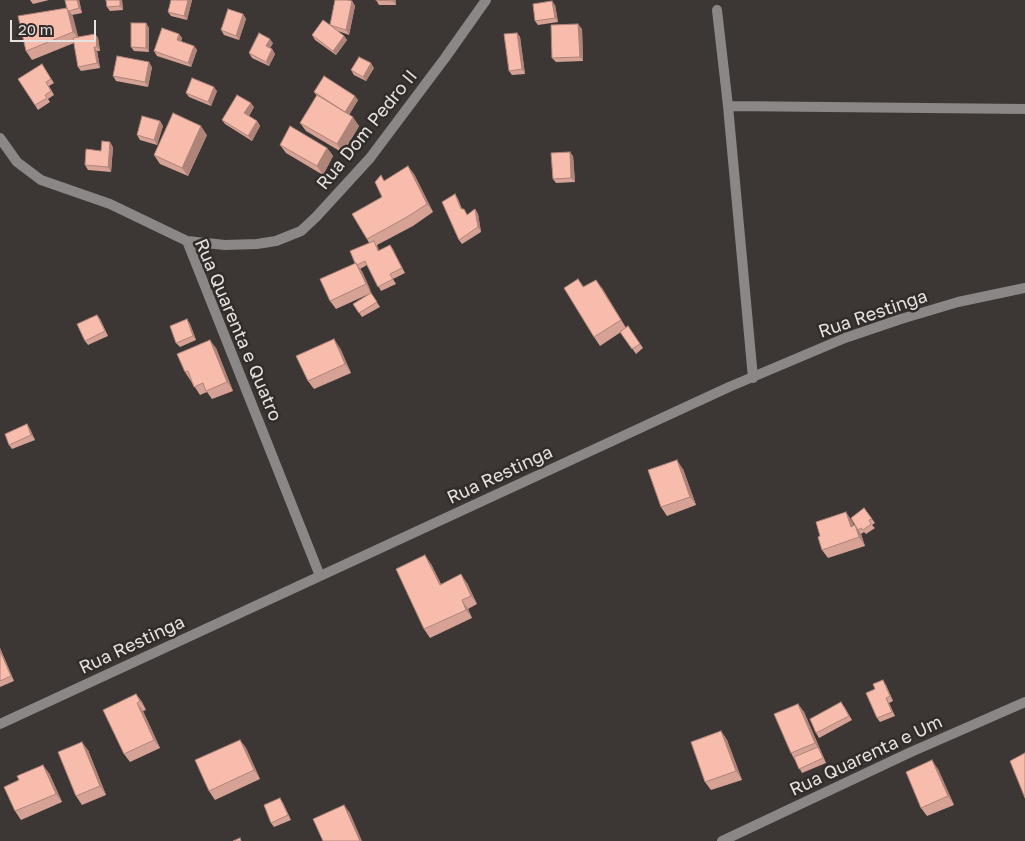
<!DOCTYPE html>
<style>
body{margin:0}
#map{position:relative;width:1025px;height:841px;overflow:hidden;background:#3c3634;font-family:"Golos Text",sans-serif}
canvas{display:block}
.scale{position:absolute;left:10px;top:20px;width:86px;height:22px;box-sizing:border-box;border:2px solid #e6e2e0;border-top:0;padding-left:6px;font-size:15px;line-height:18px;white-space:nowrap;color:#e6e2e0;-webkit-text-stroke:4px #322c2a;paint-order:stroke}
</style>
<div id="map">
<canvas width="1025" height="841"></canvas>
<div class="scale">20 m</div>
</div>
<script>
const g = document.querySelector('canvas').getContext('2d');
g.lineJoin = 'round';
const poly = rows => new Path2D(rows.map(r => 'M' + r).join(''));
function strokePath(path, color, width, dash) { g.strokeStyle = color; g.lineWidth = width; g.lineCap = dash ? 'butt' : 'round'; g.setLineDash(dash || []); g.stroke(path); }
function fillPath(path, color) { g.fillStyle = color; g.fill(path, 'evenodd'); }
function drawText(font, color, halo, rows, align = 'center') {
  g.font = font + ' "Golos Text",sans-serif'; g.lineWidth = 5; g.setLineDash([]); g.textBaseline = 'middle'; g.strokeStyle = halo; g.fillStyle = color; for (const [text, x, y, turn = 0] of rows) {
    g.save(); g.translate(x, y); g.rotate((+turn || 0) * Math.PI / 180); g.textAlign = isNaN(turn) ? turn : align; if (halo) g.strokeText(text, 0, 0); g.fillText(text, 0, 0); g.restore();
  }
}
const minor = poly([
 [717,10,728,106,753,378],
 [728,106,1025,109],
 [0,138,17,162,41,180,110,204,187,241,320,576],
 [187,241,225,245,257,244,276,241,301,231,316,217,370,158,445,58,486,0],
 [0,724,729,387,845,338,901,319,958,302,1025,288],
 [722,841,911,752,1025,702]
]);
const wall = poly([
 [30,0,49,0,33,4],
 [65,0,79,0,82,13,72,15,78,37,95,34,98,38,100,51,97,51,100,68,81,71,78,67,74,43,32,60,26,51,67,9],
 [106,0,122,0,123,10,110,11,107,7],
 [192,0,187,20,171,16,168,12],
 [376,0,396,0,396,5,379,5],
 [352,1,355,6,349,35,338,31,344,36,347,40,336,55,315,40,312,35,330,25],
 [555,5,558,22,538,25,535,21],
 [243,14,246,19,239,40,224,35,221,30],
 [146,23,149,28,149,52,134,51,131,47],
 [582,29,583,61,556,62,552,58],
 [517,33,520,37,525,74,512,75,509,71],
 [179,34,182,38,181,42,194,46,197,50,191,67,157,56,154,51],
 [273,43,270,48,272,49,275,54,269,66,252,58,249,53],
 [42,64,54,83,49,86,54,95,48,99,50,102,38,110,18,79],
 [152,67,148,87,116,81,113,76],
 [374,68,366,81,354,75,351,70],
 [217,91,211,106,189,97,186,93],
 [314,92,358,100,349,115,359,126,343,153,306,131,300,123,317,96],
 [254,107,249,116,257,121,260,126,252,141,225,124,222,120],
 [160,121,163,126,157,145,140,140,137,135],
 [207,135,188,176,160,164,154,155],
 [280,145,327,148,333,156,323,175,286,153],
 [113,147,111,172,88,170,85,165,101,151],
 [573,156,575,182,556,183,553,179],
 [414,174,433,212,413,226,377,245,379,251,390,245,405,273,393,279,396,284,381,291,367,265,360,269,371,293,380,307,362,317,353,304,369,294,336,309,330,301,369,243,367,239,382,197,385,180],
 [455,194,458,199,462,209,467,215,475,209,478,214,481,232,462,244,459,240],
 [578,279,584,287,602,288,626,328,628,326,643,348,636,354,621,332,600,346,594,337],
 [97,315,100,319,108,336,88,345,85,341],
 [187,319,190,324,196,340,180,347,176,343],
 [216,348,233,391,212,399,207,392,200,395,185,372],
 [340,348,351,373,314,389,308,381],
 [27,424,30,429,35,440,12,449,9,445],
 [683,469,696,505,667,516,661,507],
 [864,508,875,523,872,525,875,528,866,534,864,532,861,534,865,546,828,558,822,550,852,521,854,526,855,525],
 [431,564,441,584,467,583,477,604,468,609,472,618,430,638,424,629],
 [0,648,14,681,0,687],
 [886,685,893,701,889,703,895,716,880,722,877,718],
 [136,694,142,702,146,710,143,711,160,748,130,762,124,754],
 [798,704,804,712,826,763,802,773,791,753],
 [844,706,852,720,819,738,816,733],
 [721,731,727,740,742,780,711,790,705,782],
 [240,740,246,748,260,779,215,800,209,791],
 [88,750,106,795,82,805,76,796],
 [938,769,954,805,927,816,921,808],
 [49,773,62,802,21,820,15,811],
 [283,803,291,820,274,827,271,823]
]);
const shadedWall = poly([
 [77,0,79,0,82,13,79,8],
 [120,0,122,0,123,10,120,6],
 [188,0,192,0,187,20,184,16],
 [393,0,396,0,396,5,393,1],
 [352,1,355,6,349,35,346,30],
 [552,1,555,5,558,22,555,18],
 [67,8,73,16,79,40,73,32],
 [243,14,246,19,239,40,236,36],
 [146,23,149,28,149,52,146,48],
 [578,24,582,29,583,61,580,57],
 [517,33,520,37,525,74,522,69],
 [95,34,98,38,100,51,97,47],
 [179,34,182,38,180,45,177,40],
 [344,36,347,40,336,55,333,51],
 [270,39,273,43,269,50,266,46],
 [194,46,197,50,191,67,188,63],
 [94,47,97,51,100,68,97,63],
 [272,49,275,54,269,66,266,62],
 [149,62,152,67,148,87,145,82],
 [371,63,374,68,366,81,363,77],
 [214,87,217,91,211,106,208,102],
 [355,96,358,100,348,116,345,112],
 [251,103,254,107,248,118,244,113],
 [353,117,359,126,343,153,337,144],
 [160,121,163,126,157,145,154,140],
 [257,121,260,126,252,141,248,136],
 [201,126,207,135,188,176,182,168],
 [110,142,113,147,111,172,108,167],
 [327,148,333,156,323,175,317,166],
 [570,152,573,156,575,182,571,178],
 [408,166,414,174,433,212,427,204],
 [475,209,478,214,481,232,478,227],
 [390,245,393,249,405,273,402,268],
 [356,263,362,271,372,293,366,284],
 [596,280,602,288,627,329,621,320],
 [97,315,100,319,108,336,105,331],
 [187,319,190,324,196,340,193,336],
 [334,339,340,348,351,373,345,364],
 [210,340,216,348,233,391,227,382],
 [27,424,30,429,35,440,31,435],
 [677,460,683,469,696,505,690,497],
 [846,512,852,521,857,535,851,527],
 [855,525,861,534,865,546,859,537],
 [425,555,431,564,445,594,440,585],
 [461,574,467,583,477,604,471,596],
 [462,600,468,609,472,618,466,610],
 [0,648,14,681,11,676,0,651],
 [883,680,886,685,893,701,890,696],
 [136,694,142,702,146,710,140,701],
 [886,698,889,703,895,716,892,712],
 [137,703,143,711,160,748,154,740],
 [798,704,804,712,826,763,815,743],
 [721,731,727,740,742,780,736,771],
 [240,740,246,748,260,779,254,770],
 [82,742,88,750,106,795,100,786],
 [932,760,938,769,954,805,948,796],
 [43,765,49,773,62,802,56,794],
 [280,798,283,803,291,820,288,815],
 [344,805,350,813,362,841,360,841]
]);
const building = poly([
 [65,0,77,0,79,8,69,11,67,9,65,0],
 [106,0,120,0,120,6,107,7,106,0],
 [171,0,188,0,184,16,168,12,171,0],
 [335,0,347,0,352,1,346,30,330,25,344,36,333,51,312,35,323,20,330,25,335,0],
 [376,0,393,0,393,1,376,0],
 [552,1,555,18,535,21,533,4,552,1],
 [67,8,73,32,26,51,18,16,67,8],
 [228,9,243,14,236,36,221,30,228,9],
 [131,23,146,23,146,48,131,47,131,23],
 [578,24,580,57,552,58,551,25,578,24],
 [162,28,179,34,177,40,194,46,188,63,154,51,162,28],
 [259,33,270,39,266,46,272,49,266,62,249,53,259,33],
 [517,33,522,69,509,71,504,34,517,33],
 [95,34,97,47,94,47,97,63,78,67,73,38,95,34],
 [117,56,149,62,145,82,113,76,117,56],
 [359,57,371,63,363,77,351,70,359,57],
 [42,64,51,79,46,82,51,91,45,95,47,98,35,105,18,79,42,64],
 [324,76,355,96,345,112,314,92,324,76],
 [192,78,214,87,208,102,186,93,192,78],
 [237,95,251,103,244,113,257,121,248,136,222,120,237,95],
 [317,95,353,117,337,144,300,123,317,95],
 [173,113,201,126,182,168,154,155,173,113],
 [142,116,160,121,154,140,137,135,142,116],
 [290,126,327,148,317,166,280,145,290,126],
 [102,141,110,142,108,167,85,165,86,149,101,151,102,141],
 [570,152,571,178,553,179,551,153,570,152],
 [408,166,427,204,407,217,367,239,352,214,382,197,375,182,381,175,384,181,408,166],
 [455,194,461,209,464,209,467,215,475,209,478,227,459,240,442,202,455,194],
 [374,241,378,251,390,245,402,268,390,274,393,279,378,287,365,261,357,265,355,263,350,251,374,241],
 [356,263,366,284,330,301,320,279,356,263],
 [578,279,583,287,596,280,621,320,594,337,564,288,578,279],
 [371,293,377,302,359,313,353,304,371,293],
 [97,315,105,331,85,341,77,324,97,315],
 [187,319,193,336,176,343,170,326,187,319],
 [628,326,640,344,632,349,620,332,628,326],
 [334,339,345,364,308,381,296,356,334,339],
 [210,340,227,382,206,391,203,383,194,387,188,371,185,372,177,354,210,340],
 [27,424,31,435,9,445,5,434,27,424],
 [677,460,690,497,661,507,648,470,677,460],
 [864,508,872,519,869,520,871,524,863,530,861,528,858,530,851,518,864,508],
 [846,512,851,527,855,525,859,537,822,550,818,537,820,536,816,522,846,512],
 [425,555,440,585,461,574,471,596,462,600,466,610,424,629,396,569,425,555],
 [0,651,11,676,0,681,0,651],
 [883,680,890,696,886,698,892,712,877,718,866,693,875,689,873,684,883,680],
 [136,694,140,701,137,703,154,740,124,754,103,710,136,694],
 [841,702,849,716,816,733,810,719,841,702],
 [798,704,815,743,791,753,774,714,798,704],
 [721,731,736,771,705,782,691,742,721,731],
 [240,740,254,770,209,791,195,760,240,740],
 [82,742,100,786,76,796,58,752,82,742],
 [818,747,823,758,799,769,794,757,818,747],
 [1025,753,1025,798,1010,761,1025,753],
 [932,760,948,796,921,808,906,772,932,760],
 [43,765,56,794,15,811,4,787,19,780,17,776,43,765],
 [280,798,288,815,271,823,264,805,280,798],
 [344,805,360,841,323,841,313,819,344,805],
 [240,838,241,841,233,841,240,838]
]);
const streetNames = [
 ["Rua Dom Pedro II",367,130,-51],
 ["Rua Restinga",873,314,-19],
 ["Rua Quarenta e Quatro",238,330,67],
 ["Rua Restinga",500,475,-25],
 ["Rua Restinga",132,645,-25],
 ["Rua Quarenta e Um",866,756,-25]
];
strokePath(minor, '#8a8786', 10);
fillPath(wall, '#d5a295');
fillPath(shadedWall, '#ae8479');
fillPath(building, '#f8bcad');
strokePath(building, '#ae8479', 1);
drawText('18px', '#e6e2e0', '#322c2a', streetNames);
</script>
